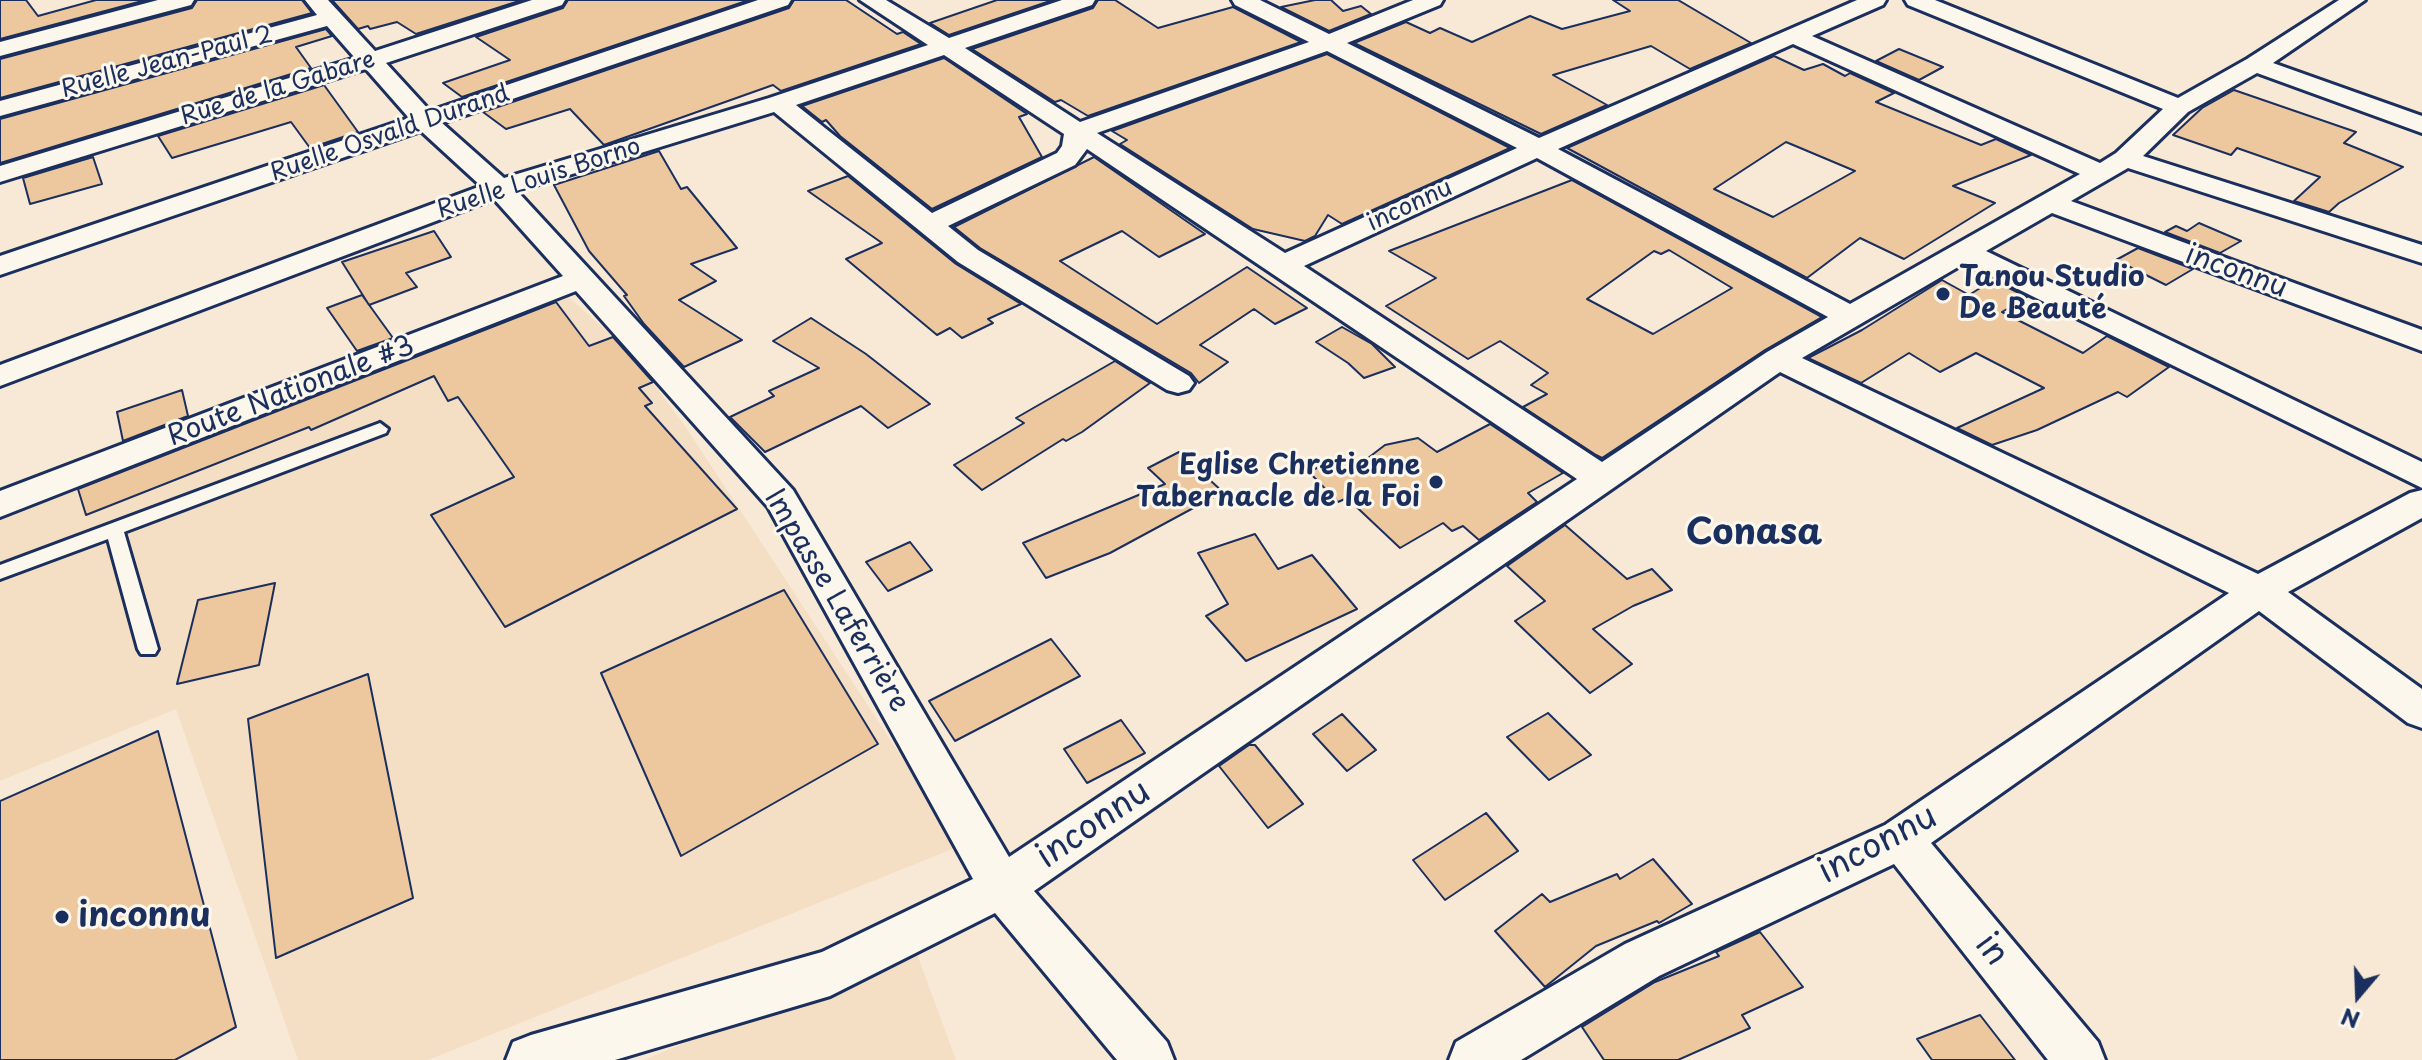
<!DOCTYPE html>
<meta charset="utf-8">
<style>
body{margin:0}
#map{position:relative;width:2422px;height:1060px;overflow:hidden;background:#f7e9d5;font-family:"Playpen Sans",sans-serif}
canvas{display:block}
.north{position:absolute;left:2318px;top:956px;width:80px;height:80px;-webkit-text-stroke:6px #fbf7ec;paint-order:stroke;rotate:199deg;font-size:22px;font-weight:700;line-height:32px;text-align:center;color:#1b2f5e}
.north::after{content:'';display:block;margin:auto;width:28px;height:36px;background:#1b2f5e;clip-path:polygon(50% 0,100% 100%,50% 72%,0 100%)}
</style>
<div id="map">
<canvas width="2422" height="1060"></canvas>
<div class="north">N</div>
</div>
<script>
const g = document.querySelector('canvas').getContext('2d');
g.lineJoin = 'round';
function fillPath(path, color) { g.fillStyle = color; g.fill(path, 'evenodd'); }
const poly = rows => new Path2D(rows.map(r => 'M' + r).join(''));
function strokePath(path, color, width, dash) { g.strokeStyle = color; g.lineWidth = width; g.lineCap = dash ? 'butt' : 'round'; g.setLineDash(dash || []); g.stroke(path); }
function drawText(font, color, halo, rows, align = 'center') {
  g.font = font + ' "Playpen Sans",sans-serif'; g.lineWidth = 6; g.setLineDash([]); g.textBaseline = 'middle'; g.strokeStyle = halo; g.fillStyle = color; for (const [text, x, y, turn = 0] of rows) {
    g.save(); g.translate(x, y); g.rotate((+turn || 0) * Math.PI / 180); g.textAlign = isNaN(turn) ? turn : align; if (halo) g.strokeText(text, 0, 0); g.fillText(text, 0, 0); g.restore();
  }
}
const built = poly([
 [562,291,629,351,685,426,960,846,428,1060,298,1060,176,709,0,781,0,510],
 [914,946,956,1060,644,1060]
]);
const building = poly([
 [0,0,26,0,38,16,96,0,146,0,0,39,0,0],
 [197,0,302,0,312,13,0,98,0,59,192,8,197,0],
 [332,0,522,0,416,34,397,22,370,29,368,26,358,29,332,0],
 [568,0,749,0,462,97,443,83,510,60,476,37,563,8,568,0],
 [794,0,846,0,897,34,903,32,921,44,781,91,773,85,604,145,570,109,506,129,483,112,789,8,794,0],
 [997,0,1053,0,949,35,930,23,997,0],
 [1098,0,1115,0,1158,28,1233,7,1301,42,1088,116,1061,100,1055,102,972,49,1093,8,1098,0],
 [1315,0,1331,0,1343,11,1361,6,1371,14,1329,31,1281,7,1315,0],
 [1613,0,1678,0,1751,43,1690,69,1651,46,1553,75,1607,105,1541,134,1354,43,1406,22,1430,33,1440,28,1472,42,1530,16,1562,29,1630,11,1613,0],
 [326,29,332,36,296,47,311,68,0,163,0,119,326,29],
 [1899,49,1943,67,1919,80,1876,61,1899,49],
 [1327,54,1510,148,1342,224,1328,215,1315,236,1305,241,1253,229,1120,144,1127,140,1112,131,1327,54],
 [1774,56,1804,70,1823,64,1845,76,1850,73,1894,93,1876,102,1981,145,1996,139,2031,155,1953,186,1995,203,1904,259,1860,238,1807,278,1567,148,1774,56],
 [1786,142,1855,171,1773,217,1714,189,1786,142],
 [944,58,1027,114,1019,117,1042,157,932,209,840,136,826,120,822,122,802,106,944,58],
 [324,85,358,132,310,148,291,122,172,158,158,136,324,85],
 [2234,90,2356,132,2344,143,2403,167,2339,203,2329,212,2294,201,2320,177,2237,148,2231,155,2173,135,2202,108,2234,90],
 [659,151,681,189,687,187,737,248,691,264,716,281,679,300,742,340,684,367,644,324,624,296,627,295,589,251,554,185,659,151],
 [93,157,102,184,30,204,23,178,93,157],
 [1094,157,1205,234,1159,257,1122,231,1060,261,1157,324,1247,267,1307,308,1275,324,1254,309,1200,345,1228,362,1199,383,1191,373,980,248,954,227,1094,157],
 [848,176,956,264,1021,304,988,319,993,323,962,338,950,328,937,335,846,259,882,243,808,191,848,176],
 [1572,180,1822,317,1765,350,1602,458,1596,455,1523,407,1547,394,1531,385,1548,373,1500,341,1468,359,1386,306,1436,278,1389,251,1572,180],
 [1669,250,1732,288,1653,334,1587,299,1654,251,1661,254,1669,250],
 [2199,223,2241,241,2220,253,2165,232,2176,226,2187,231,2199,223],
 [434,231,451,257,406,273,417,287,369,305,342,262,434,231],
 [2138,248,2193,269,2166,285,2116,260,2138,248],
 [1942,280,1969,295,1993,280,2027,297,2002,312,2083,353,2107,336,2169,367,2127,397,2118,392,2037,430,1992,445,1957,428,2044,388,1976,353,1940,372,1909,353,1861,383,1808,358,1862,330,1942,280],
 [362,295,393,338,357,351,327,308,362,295],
 [556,302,589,346,613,337,653,382,639,388,652,403,645,406,737,509,505,627,431,515,514,477,458,397,448,401,434,376,311,430,309,427,86,515,78,489,556,302],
 [811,318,866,354,930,404,888,428,861,406,765,452,730,417,774,396,769,391,819,368,773,341,811,318],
 [1342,327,1372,344,1395,367,1364,378,1348,363,1316,342,1342,327],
 [1115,361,1150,383,1082,432,1066,441,1063,439,982,490,954,465,1024,423,1016,418,1115,361],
 [182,390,188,416,123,441,117,412,182,390],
 [1490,424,1563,473,1528,493,1537,502,1479,540,1463,526,1452,531,1443,523,1400,548,1347,498,1338,502,1309,472,1339,457,1355,468,1385,445,1418,438,1437,452,1490,424],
 [1179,452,1223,492,1110,553,1046,578,1023,543,1165,484,1148,468,1179,452],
 [1565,525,1627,579,1652,569,1672,590,1633,606,1593,629,1632,664,1590,693,1515,621,1545,601,1507,566,1565,525],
 [1255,534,1278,569,1312,555,1357,609,1246,661,1206,616,1228,604,1198,553,1255,534],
 [910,542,932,570,888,591,866,562,910,542],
 [275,583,259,665,177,684,198,600,275,583],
 [784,590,878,744,681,856,601,673,784,590],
 [1051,639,1080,676,955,741,929,701,1051,639],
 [368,674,413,898,276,958,248,719,368,674],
 [1548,713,1591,755,1549,780,1507,737,1548,713],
 [1342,714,1376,750,1347,771,1313,734,1342,714],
 [1121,720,1145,753,1087,783,1064,749,1121,720],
 [158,731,236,1027,175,1060,0,1060,0,801,158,731],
 [1249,745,1255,745,1303,804,1268,828,1219,766,1249,745],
 [1486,813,1518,851,1445,900,1413,860,1486,813],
 [1653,859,1692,904,1659,923,1657,921,1596,946,1545,987,1495,931,1542,894,1550,902,1617,874,1620,879,1653,859],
 [1760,932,1803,987,1742,1015,1750,1028,1678,1060,1604,1060,1582,1027,1655,982,1719,956,1716,952,1760,932],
 [1980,1015,2015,1060,1932,1060,1917,1039,1980,1015]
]);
const lane = poly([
 [380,423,388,429,386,433,124,532,158,649,155,654,141,654,138,649,108,539,0,579,0,565,380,423]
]);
const street = poly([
 [158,0,194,0,191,5,0,56,0,42,158,0],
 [305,0,328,0,375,51,532,0,565,0,562,5,386,63,430,111,758,0,791,0,788,5,442,123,504,178,769,98,928,45,860,0,886,0,949,38,1062,0,1095,0,1092,5,965,48,1080,122,1309,42,1235,5,1232,0,1260,0,1329,34,1413,0,1443,0,1440,5,1347,43,1539,138,1857,0,1886,0,1883,5,1812,36,2100,163,2116,153,2163,109,1908,5,1905,0,1935,0,2178,98,2247,59,2339,0,2365,0,2273,63,2422,116,2422,133,2257,73,2188,112,2143,156,2422,245,2422,263,2128,168,2071,201,2422,330,2422,351,2052,213,1986,251,2422,462,2422,488,1965,263,1802,358,2258,574,2410,493,2422,490,2422,518,2288,592,2422,689,2422,728,2408,723,2259,611,1931,843,2098,1042,2105,1060,2048,1060,1894,864,1659,976,1521,1060,1449,1060,1456,1042,1625,944,1885,825,2229,593,1780,372,1034,891,1167,1042,1174,1060,1117,1060,995,913,830,996,615,1060,506,1060,513,1042,531,1035,822,952,973,879,768,507,576,291,0,517,0,491,563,276,494,199,0,386,0,365,481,186,421,131,0,275,0,256,409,118,366,69,0,182,0,166,355,58,327,26,0,116,0,101,317,15,305,0],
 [1793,44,2080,174,1850,304,1558,149,1793,44],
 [1327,51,1517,148,1285,253,1097,133,1327,51],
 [944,55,1064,134,1062,146,1057,153,932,213,796,105,944,55],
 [774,112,958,262,1167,390,1178,393,1189,390,1194,383,1189,376,978,250,948,226,1075,165,1087,149,1577,479,1009,857,793,490,517,191,774,112],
 [1537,158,1828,317,1767,352,1602,462,1304,266,1537,158]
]);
const markers = [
 [1943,294,8,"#1b2f5e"],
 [1436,482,8,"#1b2f5e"],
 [62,917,8,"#1b2f5e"]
];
const farStreetnames = [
 ["Ruelle Jean-Paul 2",167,63,-15],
 ["Rue de la Gabare",278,89,-17],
 ["Ruelle Osvald Durand",390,134,-19],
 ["Ruelle Louis Borno",539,179,-18],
 ["inconnu",1410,206,-25]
];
const streetNames = [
 ["inconnu",2236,272,20],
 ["Route Nationale #3",291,392,-21],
 ["Impasse Laferrière",836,601,59]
];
const poiNames = [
 ["Tanou Studio",1959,278],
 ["De Beauté",1959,310],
 ["Eglise Chretienne",1420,466,"right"],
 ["Tabernacle de la Foi",1420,498,"right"]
];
const nearStreetnames = [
 ["inconnu",1094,825,-34],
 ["inconnu",1878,845,-28],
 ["in",1991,950,51]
];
const nearPoinames = [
 ["inconnu",78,917]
];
const districtNames = [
 ["Conasa",1754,534]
];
fillPath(built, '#f4dfc4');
fillPath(building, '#edc89e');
strokePath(building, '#1b2f5e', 2);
strokePath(lane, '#1b2f5e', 6);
strokePath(street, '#1b2f5e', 6);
fillPath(lane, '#fbf7ec');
fillPath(street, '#fbf7ec');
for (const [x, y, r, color] of markers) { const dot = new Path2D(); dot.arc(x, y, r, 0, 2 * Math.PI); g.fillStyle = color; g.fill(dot); strokePath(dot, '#fbf7ec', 3); }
drawText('24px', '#1b2f5e', '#fbf7ec', farStreetnames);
drawText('28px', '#1b2f5e', '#fbf7ec', streetNames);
drawText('bold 28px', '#1b2f5e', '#fbf7ec', poiNames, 'left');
drawText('34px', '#1b2f5e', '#fbf7ec', nearStreetnames);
drawText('bold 34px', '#1b2f5e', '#fbf7ec', nearPoinames, 'left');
drawText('bold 36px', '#1b2f5e', '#fbf7ec', districtNames);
</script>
